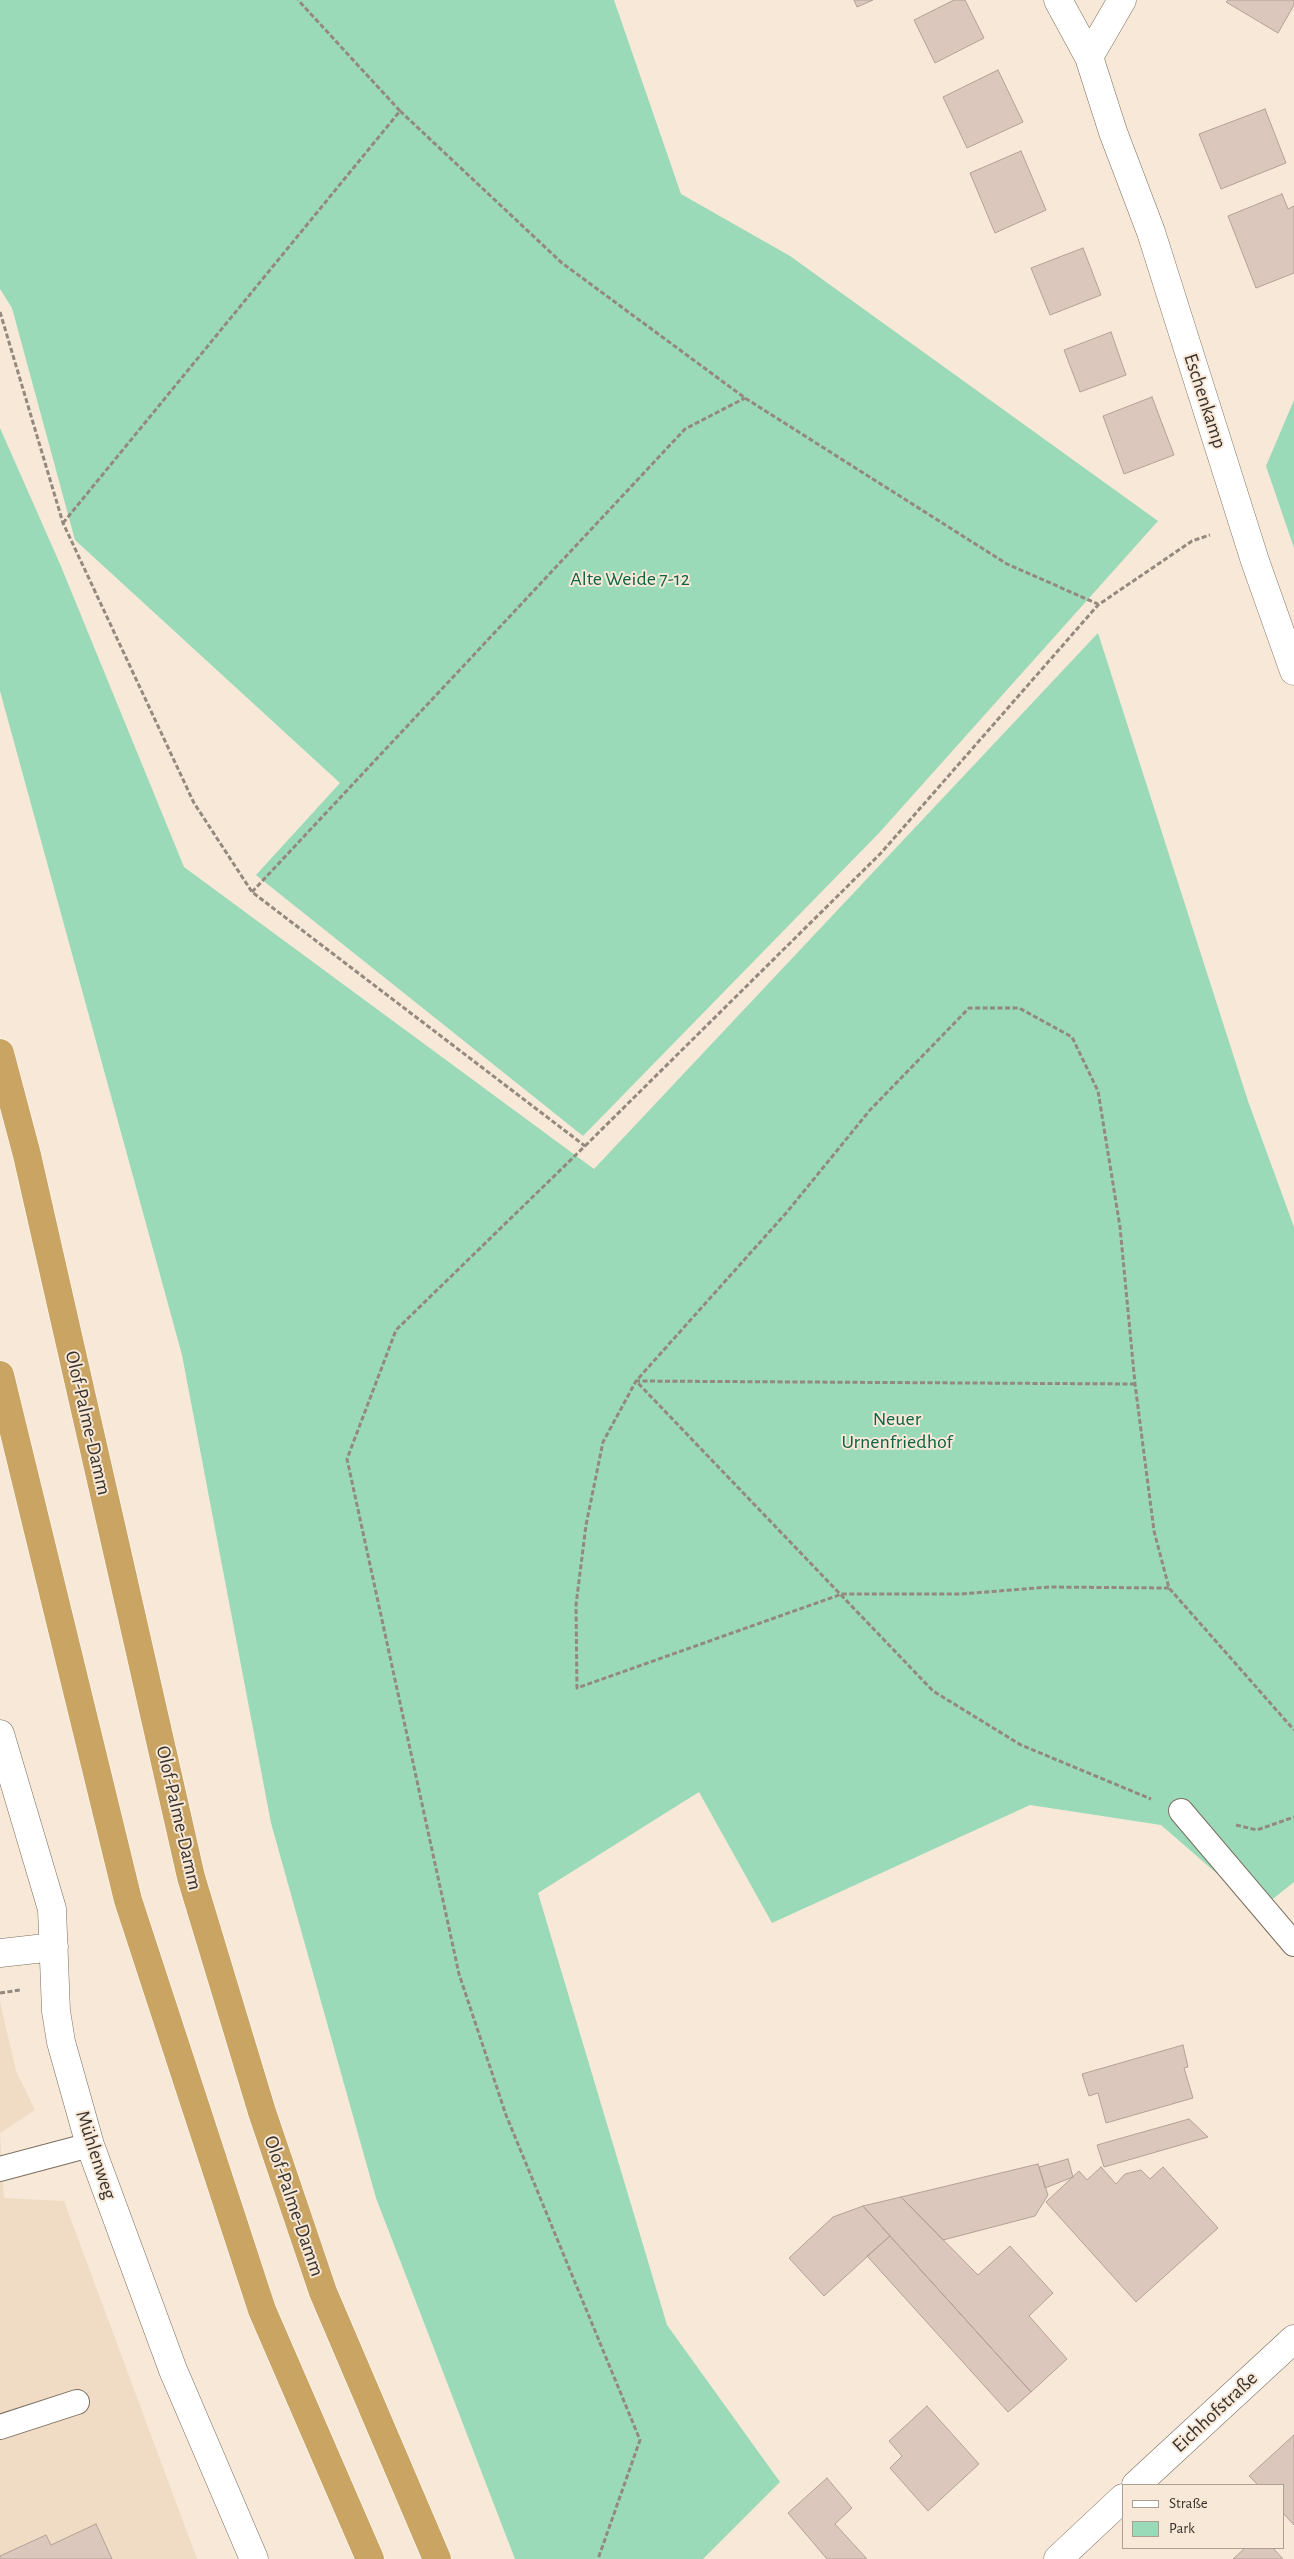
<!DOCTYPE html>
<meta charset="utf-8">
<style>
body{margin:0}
#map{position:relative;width:1294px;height:2559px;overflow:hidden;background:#f7e8d7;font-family:"Alegreya Sans",sans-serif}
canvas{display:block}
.legend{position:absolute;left:1122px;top:2484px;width:162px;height:65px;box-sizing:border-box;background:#f7e8d7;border:1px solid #ab9f93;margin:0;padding:6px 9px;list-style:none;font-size:15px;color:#38322c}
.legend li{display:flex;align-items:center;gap:10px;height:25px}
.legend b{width:25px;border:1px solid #ab9f93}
</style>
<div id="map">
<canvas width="1294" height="2559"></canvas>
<ul class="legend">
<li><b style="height:6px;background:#fff"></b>Straße</li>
<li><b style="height:14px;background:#9adab9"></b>Park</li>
</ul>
</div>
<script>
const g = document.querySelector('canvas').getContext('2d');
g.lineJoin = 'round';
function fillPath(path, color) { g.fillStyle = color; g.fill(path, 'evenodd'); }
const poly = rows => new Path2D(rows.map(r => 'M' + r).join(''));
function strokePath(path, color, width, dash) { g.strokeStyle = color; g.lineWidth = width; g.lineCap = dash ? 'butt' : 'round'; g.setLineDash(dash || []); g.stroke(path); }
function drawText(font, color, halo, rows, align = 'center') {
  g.font = font + ' "Alegreya Sans",sans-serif'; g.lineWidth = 4; g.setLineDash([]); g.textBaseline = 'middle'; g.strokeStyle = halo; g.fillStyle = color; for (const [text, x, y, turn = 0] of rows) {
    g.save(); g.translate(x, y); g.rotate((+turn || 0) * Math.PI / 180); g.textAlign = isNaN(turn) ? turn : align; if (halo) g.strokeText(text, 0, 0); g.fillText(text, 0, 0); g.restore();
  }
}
const built = poly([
 [0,2002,16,2071,35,2110,0,2133],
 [0,2133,4,2198,64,2201,197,2559,0,2559]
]);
const green = poly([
 [0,0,614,0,681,194,790,256,1158,521,879,833,583,1136,256,875,340,783,75,540,12,308,0,289],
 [1294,400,1294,548,1266,466],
 [0,428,60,564,184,867,594,1169,1098,633,1248,1101,1294,1227,1294,1882,1259,1910,1161,1825,1030,1805,772,1923,699,1792,538,1893,667,2325,780,2482,703,2559,515,2559,376,2198,271,1823,182,1355,0,691]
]);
const building = poly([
 [854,0,873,0,857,7,854,0],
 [954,0,965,0,984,38,935,63,914,20,954,0],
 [1228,0,1294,0,1294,5,1278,33,1226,2,1228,0],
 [998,70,1023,122,967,148,943,97,998,70],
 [1265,109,1286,163,1221,189,1199,134,1265,109],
 [1021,151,1046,210,995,233,970,173,1021,151],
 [1282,194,1288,209,1294,206,1294,273,1256,288,1228,216,1282,194],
 [1083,248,1101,295,1050,315,1031,268,1083,248],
 [1111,332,1126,375,1080,392,1064,350,1111,332],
 [1152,397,1174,455,1124,474,1103,416,1152,397],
 [1183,2045,1188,2067,1184,2068,1193,2098,1106,2123,1098,2093,1089,2096,1082,2074,1183,2045],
 [1189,2119,1208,2137,1104,2167,1097,2145,1189,2119],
 [1068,2159,1073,2177,1045,2188,1039,2167,1068,2159],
 [1038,2164,1048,2195,1035,2216,943,2240,901,2197,1038,2164],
 [1101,2167,1116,2184,1125,2174,1141,2170,1150,2179,1163,2167,1218,2228,1136,2302,1046,2202,1079,2171,1087,2180,1101,2167],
 [901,2197,978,2275,1010,2246,1053,2293,1029,2316,1067,2359,1031,2392,863,2206,901,2197],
 [863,2206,890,2236,824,2296,789,2258,833,2217,863,2206],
 [890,2236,1031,2392,1008,2412,867,2256,890,2236],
 [927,2406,979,2464,928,2511,890,2468,902,2456,889,2441,927,2406],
 [1294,2435,1294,2525,1283,2513,1283,2485,1258,2485,1249,2476,1294,2435],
 [827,2478,852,2508,835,2524,867,2559,827,2559,788,2513,827,2478],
 [96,2524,112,2559,0,2559,0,2556,46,2535,51,2545,96,2524],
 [1245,2548,1273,2548,1283,2559,1233,2559,1245,2548]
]);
const path = poly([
 [400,111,562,263,745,398,1007,564,1098,604],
 [0,312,63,523,194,803,252,892,585,1146,396,1330,347,1459,459,1974,506,2115,640,2440,598,2559],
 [63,523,400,111,298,0],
 [252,892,685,429,745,398],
 [585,1146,881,853,1098,605,1192,541,1210,535],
 [1135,1384,636,1381,933,1691,1021,1745,1151,1799],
 [1169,1588,1049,1587,961,1594,842,1594,577,1688,576,1605,586,1525,603,1442,636,1381,787,1212,870,1110,969,1008,1019,1008,1072,1037,1098,1091,1120,1227,1135,1384,1154,1531,1169,1588,1294,1730],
 [1236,1825,1257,1830,1294,1817],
 [0,1993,20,1990]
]);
const service = poly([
 [1181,1811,1294,1944],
 [0,2169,90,2145],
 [0,2427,77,2402]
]);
const minor = poly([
 [1058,0,1089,57],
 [1122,0,1089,57,1113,132,1151,232,1255,561,1294,671],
 [0,1734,52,1909,56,2011,61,2042,90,2145,173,2370,254,2559],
 [0,1953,54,1947],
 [1136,2485,1294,2339],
 [1058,2559,1123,2498]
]);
const trunk = poly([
 [0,1053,27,1155,191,1877,262,2112,323,2292,437,2559],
 [0,1375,128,1900,262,2310,370,2559]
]);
const streetNames = [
 ["Eschenkamp",1205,401,72],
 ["Olof-Palme-Damm",88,1423,77],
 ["Olof-Palme-Damm",179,1818,77],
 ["Mühlenweg",96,2155,72],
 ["Olof-Palme-Damm",294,2206,71],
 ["Eichhofstraße",1215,2412,-43]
];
const parkNames = [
 ["Alte Weide 7-12",630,579],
 ["Neuer",897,1419],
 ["Urnenfriedhof",897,1442]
];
fillPath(built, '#f0dbc5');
fillPath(green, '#9adab9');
fillPath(building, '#dbc7bc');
strokePath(building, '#b4a196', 1);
strokePath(service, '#7a6d5e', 26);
strokePath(minor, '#7a6d5e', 29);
strokePath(trunk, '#fff', 29);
strokePath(path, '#94897e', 3, [5, 2.5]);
strokePath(service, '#fff', 24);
strokePath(minor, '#fff', 28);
strokePath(trunk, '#caa462', 28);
drawText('20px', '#38322c', '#f7e8d7', streetNames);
drawText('20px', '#0d6444', '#f7e8d7', parkNames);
</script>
